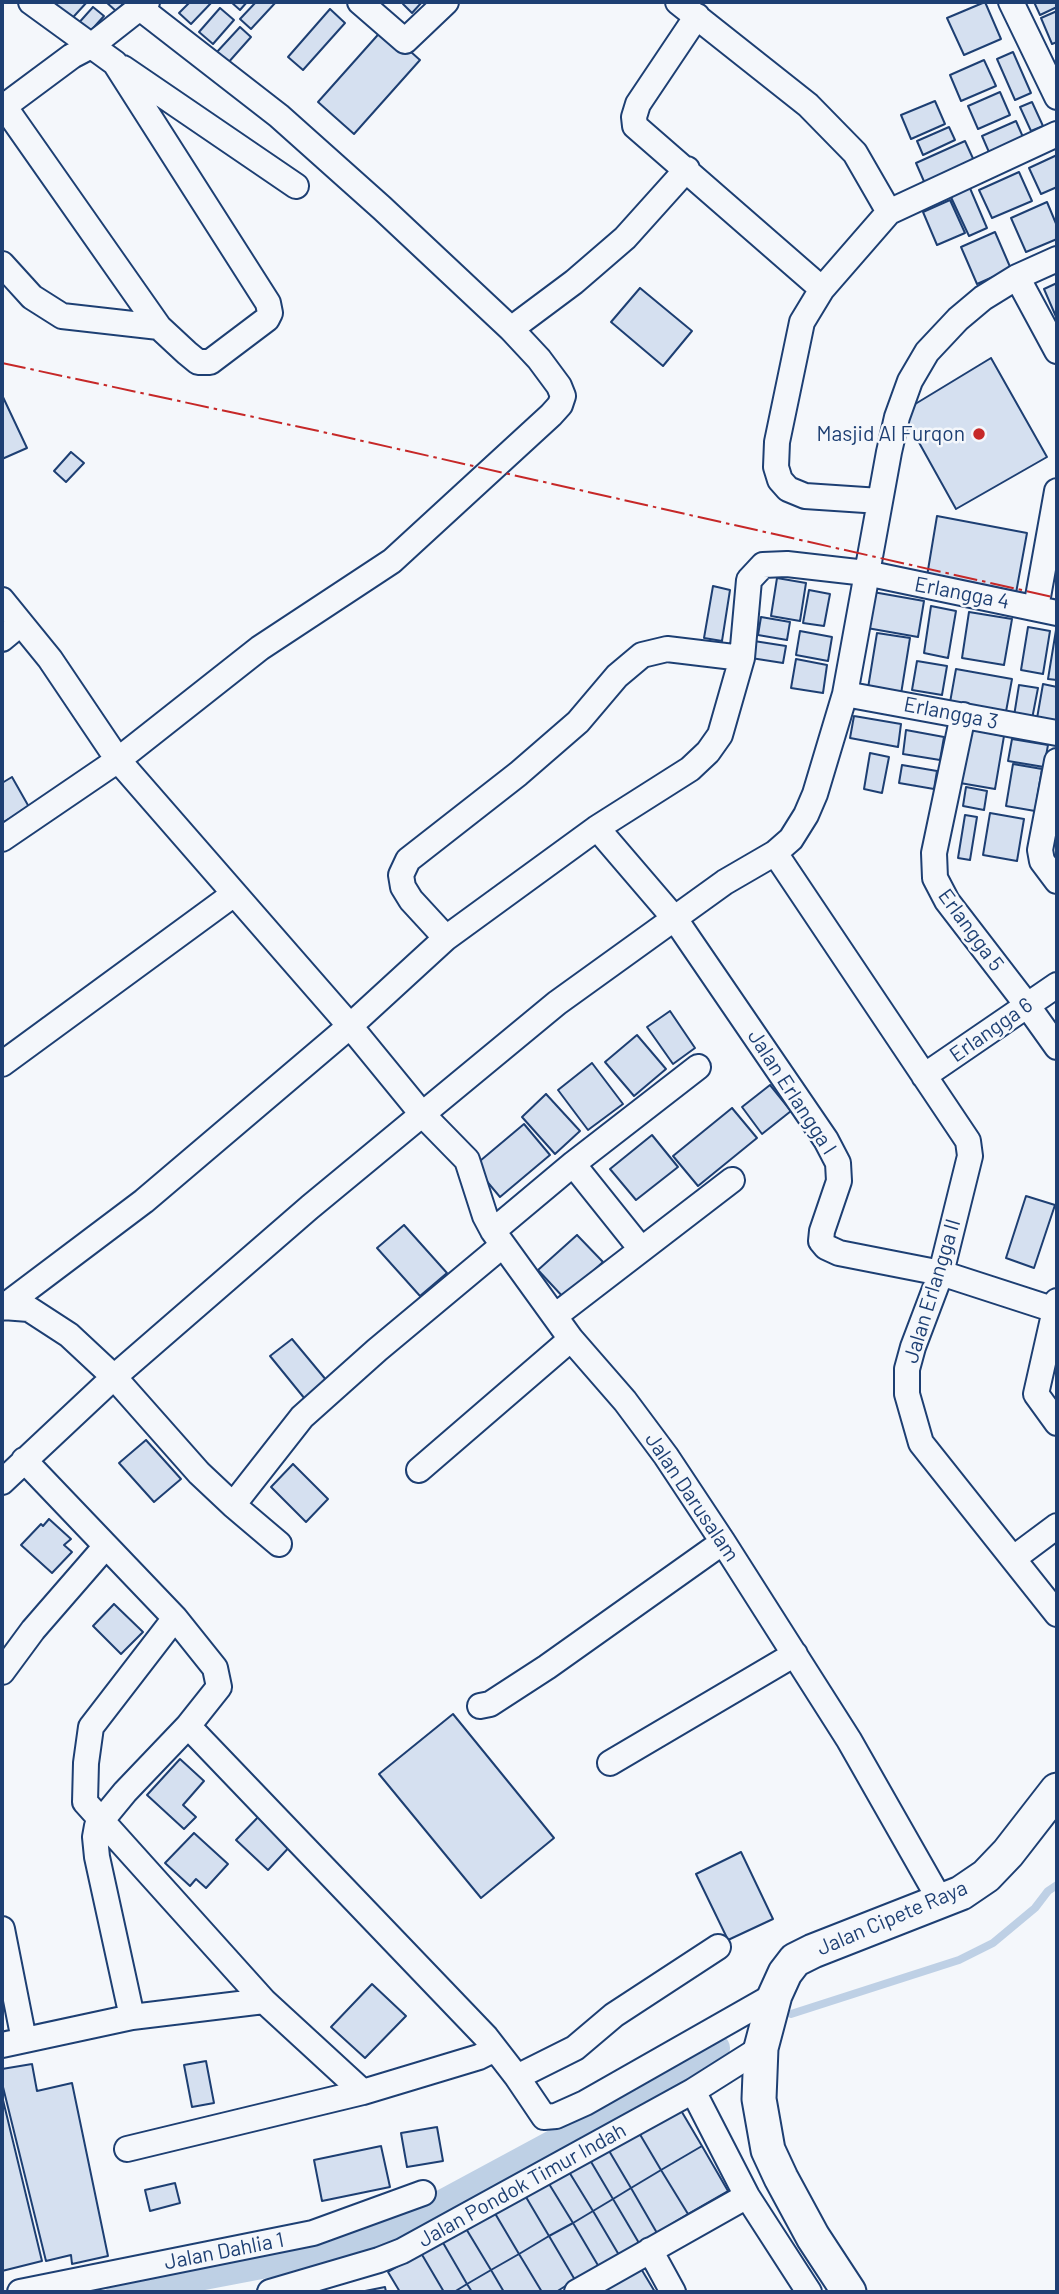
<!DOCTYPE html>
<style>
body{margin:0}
#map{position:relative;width:1059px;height:2294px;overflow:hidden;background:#f4f7fb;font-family:Barlow,sans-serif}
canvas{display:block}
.frame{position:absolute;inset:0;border:4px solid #1d3f73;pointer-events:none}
</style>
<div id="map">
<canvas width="1059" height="2294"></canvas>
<div class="frame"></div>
</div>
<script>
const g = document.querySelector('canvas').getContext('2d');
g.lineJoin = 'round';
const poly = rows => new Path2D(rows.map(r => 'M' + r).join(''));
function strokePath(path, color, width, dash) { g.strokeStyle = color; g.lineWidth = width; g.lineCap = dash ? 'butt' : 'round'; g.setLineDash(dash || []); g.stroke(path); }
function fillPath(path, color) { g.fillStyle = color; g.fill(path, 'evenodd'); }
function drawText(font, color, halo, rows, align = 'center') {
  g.font = font + ' Barlow,sans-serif'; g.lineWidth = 5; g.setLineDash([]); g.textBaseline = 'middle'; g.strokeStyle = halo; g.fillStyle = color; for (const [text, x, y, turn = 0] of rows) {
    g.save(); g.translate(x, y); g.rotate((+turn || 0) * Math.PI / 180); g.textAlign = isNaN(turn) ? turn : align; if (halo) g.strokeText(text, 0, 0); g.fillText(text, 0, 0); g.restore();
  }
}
const stream = poly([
 [791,2014,959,1960,993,1943,1035,1908,1048,1891,1057,1885]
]);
const canal = poly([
 [120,2292,340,2250,397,2228,588,2125,716,2048]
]);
const building = poly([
 [55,2,87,2,66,25,48,10,55,2],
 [106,2,125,2,116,11,106,2],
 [190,2,212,2,191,24,179,13,190,2],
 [231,2,247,2,240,10,231,2],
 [256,2,276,2,251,29,240,19,256,2],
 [405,2,422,2,412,13,403,4,405,2],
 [985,2,1001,39,964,55,947,18,985,2],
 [1034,2,1057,2,1057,7,1040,15,1034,2],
 [93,7,104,16,87,35,76,26,93,7],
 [220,8,234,20,213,44,199,32,220,8],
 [330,9,345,23,303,70,288,57,330,9],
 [1057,11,1057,42,1052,44,1041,18,1057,11],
 [240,27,251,37,227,64,216,53,240,27],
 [384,28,420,60,354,134,318,102,384,28],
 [1013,52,1031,93,1015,100,997,59,1013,52],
 [984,60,996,86,961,101,950,75,984,60],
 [1000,92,1010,115,978,129,968,106,1000,92],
 [935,101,945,124,911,139,901,115,935,101],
 [1032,102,1043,126,1031,131,1020,107,1032,102],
 [1016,121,1026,144,992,159,982,136,1016,121],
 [949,127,955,140,923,155,917,141,949,127],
 [965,141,976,165,926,186,916,163,965,141],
 [1057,155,1057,187,1041,194,1029,168,1057,155],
 [1019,172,1032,201,992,218,979,190,1019,172],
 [969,186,987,228,969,236,950,195,969,186],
 [950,200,965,233,937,245,923,212,950,200],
 [1047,202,1057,226,1057,239,1026,252,1011,218,1047,202],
 [995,232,1011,269,977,284,961,247,995,232],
 [1057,283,1057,319,1044,289,1057,283],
 [640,288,692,331,663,366,611,322,640,288],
 [991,358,1047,457,956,509,902,412,991,358],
 [2,395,27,448,2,459,2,395],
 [71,452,84,463,66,482,54,471,71,452],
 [937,516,1027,533,1016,593,927,576,937,516],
 [777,578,806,583,800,621,771,616,777,578],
 [713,586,730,590,722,641,704,638,713,586],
 [809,590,830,594,824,626,803,623,809,590],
 [873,592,924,601,918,637,867,628,873,592],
 [931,606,956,611,948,658,924,653,931,606],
 [969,612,1012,619,1004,665,962,658,969,612],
 [761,617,790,622,787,640,758,635,761,617],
 [1057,624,1057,680,1048,679,1057,624],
 [1028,627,1050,631,1043,674,1021,670,1028,627],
 [800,631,832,637,828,661,796,655,800,631],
 [877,633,910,638,901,694,868,688,877,633],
 [754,641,786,646,783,663,751,658,754,641],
 [796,659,827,665,823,693,791,688,796,659],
 [917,661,947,666,942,695,912,690,917,661],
 [956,669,1012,679,1005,717,949,708,956,669],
 [1043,684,1057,687,1057,728,1036,724,1043,684],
 [1019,685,1038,688,1032,719,1014,716,1019,685],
 [854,716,901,724,898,747,850,738,854,716],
 [969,729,1004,736,995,789,960,783,969,729],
 [906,730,944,737,940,760,903,754,906,730],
 [1012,739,1048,745,1044,767,1008,761,1012,739],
 [870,753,889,757,882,793,864,789,870,753],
 [1013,764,1042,769,1035,811,1006,806,1013,764],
 [902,765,937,771,934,789,899,783,902,765],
 [12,777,29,807,2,823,2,783,12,777],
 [966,787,987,791,984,810,963,806,966,787],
 [990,813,1024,819,1017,861,983,855,990,813],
 [965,815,977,817,970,860,958,858,965,815],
 [670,1011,695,1048,673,1064,647,1027,670,1011],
 [637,1035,666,1069,634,1096,605,1062,637,1035],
 [592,1063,623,1104,588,1130,558,1090,592,1063],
 [770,1085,791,1111,762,1134,742,1107,770,1085],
 [546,1094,580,1131,555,1154,522,1117,546,1094],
 [732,1108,757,1138,698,1186,673,1156,732,1108],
 [524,1124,550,1155,500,1197,474,1166,524,1124],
 [652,1135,678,1167,636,1200,610,1169,652,1135],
 [1026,1196,1055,1205,1034,1268,1006,1258,1026,1196],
 [404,1225,447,1273,420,1296,377,1248,404,1225],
 [577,1235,603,1262,564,1298,538,1270,577,1235],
 [292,1339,327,1381,305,1399,270,1356,292,1339],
 [146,1440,181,1479,154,1502,119,1463,146,1440],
 [293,1464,328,1499,306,1522,271,1487,293,1464],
 [49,1519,71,1539,64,1545,72,1552,52,1573,21,1545,41,1524,43,1526,49,1519],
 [114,1604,143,1632,121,1654,93,1626,114,1604],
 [453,1714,554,1838,481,1898,379,1774,453,1714],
 [180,1759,204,1781,183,1805,196,1817,184,1829,147,1795,180,1759],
 [262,1813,293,1843,268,1870,236,1840,262,1813],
 [194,1833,228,1864,206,1888,196,1879,190,1886,165,1863,194,1833],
 [741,1852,773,1919,728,1940,696,1874,741,1852],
 [372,1984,406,2016,365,2058,331,2027,372,1984],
 [206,2061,214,2103,192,2107,184,2065,206,2061],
 [32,2064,37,2091,72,2083,108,2256,72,2264,71,2255,46,2261,2,2083,2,2069,32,2064],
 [2,2096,42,2261,2,2271,2,2096],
 [676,2102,702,2146,661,2170,635,2126,676,2102],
 [635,2126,661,2170,631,2188,605,2144,635,2126],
 [437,2127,443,2161,407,2167,401,2133,437,2127],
 [605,2144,631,2188,613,2199,587,2155,605,2144],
 [381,2146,390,2187,322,2201,314,2160,381,2146],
 [702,2146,728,2191,688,2214,661,2170,702,2146],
 [587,2155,613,2199,593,2211,566,2167,587,2155],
 [566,2167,593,2211,573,2223,546,2179,566,2167],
 [661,2170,688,2214,657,2233,631,2188,661,2170],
 [546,2179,573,2223,549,2236,523,2192,546,2179],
 [175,2183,180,2203,150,2211,145,2190,175,2183],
 [631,2188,657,2233,639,2243,613,2199,631,2188],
 [523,2192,549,2236,519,2254,493,2210,523,2192],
 [613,2199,639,2243,619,2255,593,2211,613,2199],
 [493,2210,519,2254,491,2270,465,2227,493,2210],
 [593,2211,619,2255,599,2267,573,2223,593,2211],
 [573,2223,599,2267,575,2280,549,2236,573,2223],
 [465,2227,491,2270,467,2284,442,2241,465,2227],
 [549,2236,575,2280,556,2292,542,2292,519,2254,549,2236],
 [442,2241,467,2284,454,2292,444,2292,421,2253,442,2241],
 [421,2253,444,2292,400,2292,388,2272,421,2253],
 [519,2254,542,2292,504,2292,491,2270,519,2254],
 [637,2262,655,2292,600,2292,637,2262],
 [491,2270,504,2292,472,2292,467,2284,491,2270],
 [467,2284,472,2292,454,2292,467,2284],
 [385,2287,386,2292,360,2292,385,2287]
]);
const street = poly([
 [360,2,405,41,446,2],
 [678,2,808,105,855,153,889,212],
 [1011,2,1057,97],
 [697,16,638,104,634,117,635,126,822,289],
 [123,68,296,186],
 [4,106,159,327,187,353,198,362,210,362,267,319,270,313,268,303,115,63,31,2],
 [2,108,72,56,91,46,147,2],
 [2,264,32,297,62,316,159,327],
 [1017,277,1057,351],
 [511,329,574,282,625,238,687,169],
 [880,501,805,496,788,489,780,480,776,467,777,442,802,322,822,289,889,212,1057,134],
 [2,600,50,659,118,760,350,1026,422,1114,467,1160,485,1216,493,1231,571,1339,625,1401,666,1456,723,1542,849,1740,940,1900],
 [1036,608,1057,491],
 [2,639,20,624],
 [845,694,1057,733],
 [963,715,934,853,935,878,947,901,1027,1005,1057,1047],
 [1057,761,1040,850,1042,861,1057,881],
 [597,828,675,919,826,1140,838,1163,839,1181,822,1231,821,1241,826,1247,839,1253,941,1273,1055,1310],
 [2,839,118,760,260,648,392,561,551,415,560,405,563,396,559,386,539,359,511,329,382,208,279,116,140,8],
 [775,853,968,1141,970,1156,941,1273,913,1347,907,1369,907,1394,921,1443,1057,1614],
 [446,938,411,900,403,887,401,875,408,860,518,774,578,722,617,676,642,655,667,649,742,658],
 [2,1064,234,894],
 [924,1076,1057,985],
 [573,1164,641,1249],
 [493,1231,573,1164,698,1067],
 [1057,1301,1036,1394,1057,1423],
 [3,1307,29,1309,69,1335,114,1377,199,1473,233,1505],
 [2,1308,144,1201,350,1026,446,938,597,828,690,769,708,752,720,735,742,658,749,580,763,565,787,564,866,573,1057,613],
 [555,1316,732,1180],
 [24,1460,175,1618,215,1668,219,1687,188,1726,125,1792,97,1826,95,1837,97,1857,132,2017],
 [419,1470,571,1339],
 [2,1482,114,1377,310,1207,557,1003,725,882,775,853,791,839,806,815,815,794,845,694,889,452,897,417,910,381,927,352,958,319,983,298,1017,277,1057,259],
 [279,1544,233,1505,302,1417,377,1350,503,1245],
 [1014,1558,1057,1526],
 [175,1618,91,1727,86,1763,85,1802,264,2001,363,2092],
 [2,1672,33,1630,106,1546],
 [480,1706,490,1704,547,1667,723,1542],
 [188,1726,486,2037,517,2077,544,2117,556,2116,585,2103,775,1995],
 [610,1763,795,1654],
 [2,1929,24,2040],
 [2,2045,132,2017,264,2001],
 [517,2077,575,2048,614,2015,718,1947],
 [693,2091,747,2196,809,2292],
 [127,2149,363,2092,479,2057,495,2049],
 [650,2250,673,2292],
 [20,2292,313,2233,423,2193],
 [270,2292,379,2260,402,2251,693,2091,761,2048],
 [577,2292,747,2196]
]);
const secondary = poly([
 [849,2292,813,2237,781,2178,768,2150,759,2099,761,2048,775,1995,785,1973,795,1960,813,1951,961,1893,986,1876,1008,1853,1057,1790]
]);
const power = poly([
 [2,363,314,430,1057,598]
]);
const markers = [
 [979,434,7,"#c62828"]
];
const poiNames = [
 ["Masjid Al Furqon",965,434]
];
const streetNames = [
 ["Erlangga 4",962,593,11],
 ["Erlangga 3",951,713,11],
 ["Erlangga 5",971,930,54],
 ["Erlangga 6",991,1030,-35],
 ["Jalan Erlangga I",792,1092,57],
 ["Jalan Erlangga II",932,1291,-73],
 ["Jalan Darusalam",692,1497,56],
 ["Jalan Cipete Raya",892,1918,-23],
 ["Jalan Pondok Timur Indah",522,2185,-29],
 ["Jalan Dahlia 1",224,2251,-11]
];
strokePath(stream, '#bed0e5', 8);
strokePath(canal, '#bed0e5', 28);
fillPath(building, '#d5e0f0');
strokePath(building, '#1d3f73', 2);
strokePath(street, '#1d3f73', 28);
strokePath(secondary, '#1d3f73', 37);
strokePath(street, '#f4f7fb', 24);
strokePath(secondary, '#f4f7fb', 33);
strokePath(power, '#c62828', 2, [24, 5, 3.5, 5]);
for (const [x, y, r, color] of markers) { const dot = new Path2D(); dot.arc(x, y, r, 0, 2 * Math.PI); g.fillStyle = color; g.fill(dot); strokePath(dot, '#f4f7fb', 2.5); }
drawText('21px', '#1d3f73', '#f4f7fb', poiNames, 'right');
drawText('21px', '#1d3f73', '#f4f7fb', streetNames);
</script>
